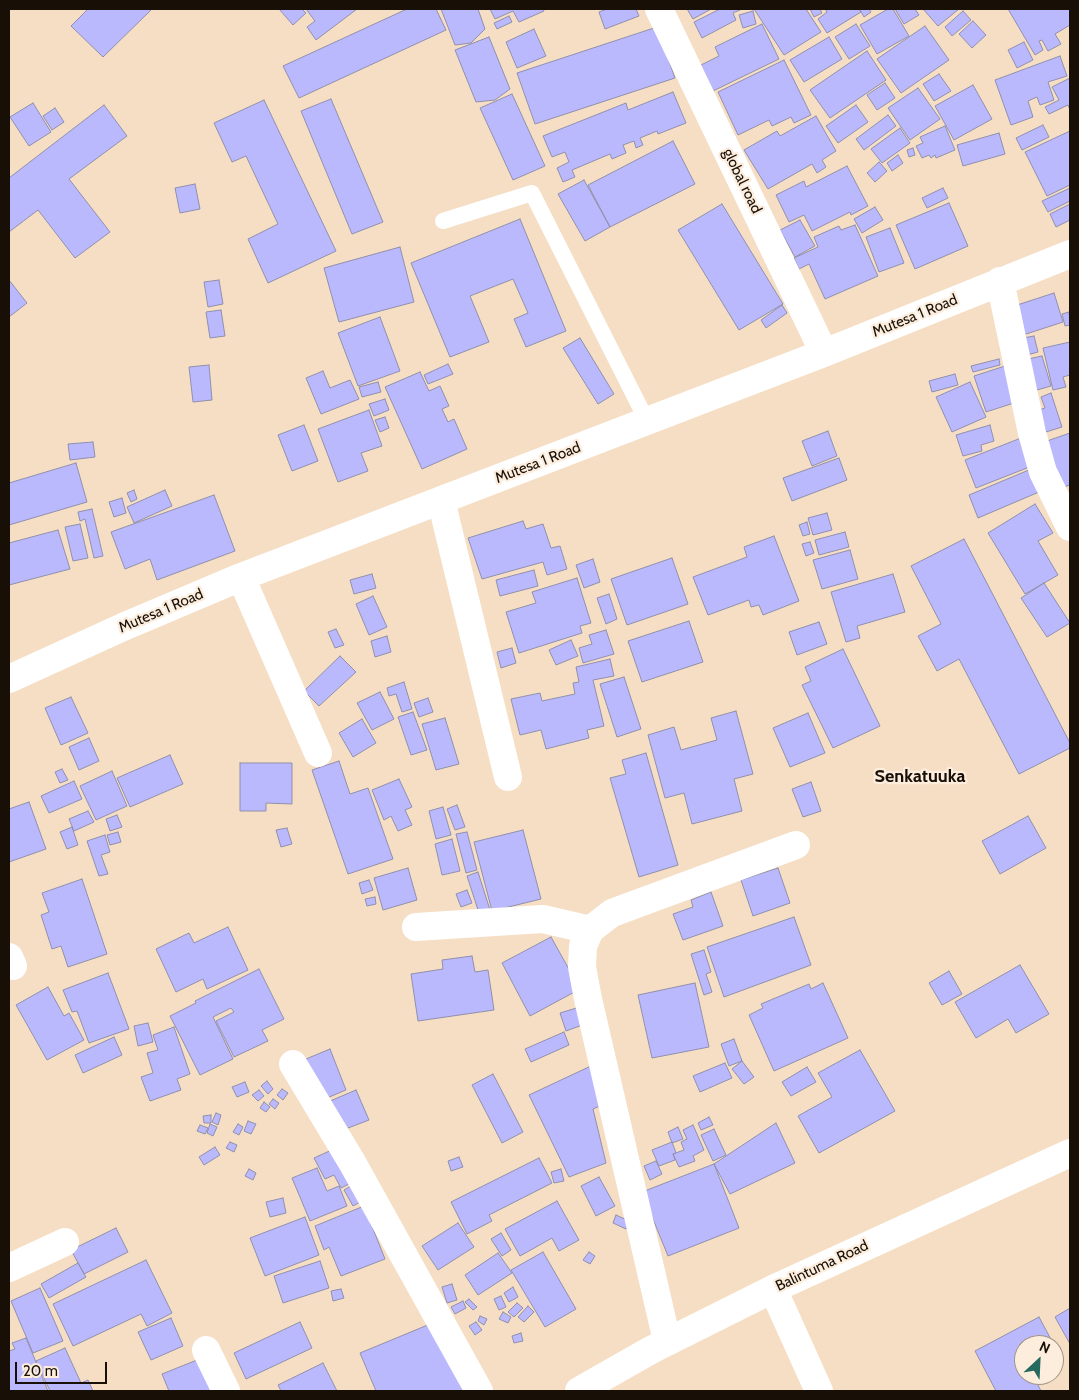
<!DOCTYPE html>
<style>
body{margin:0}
#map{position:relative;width:1079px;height:1400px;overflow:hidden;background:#f6dec4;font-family:Cabin,sans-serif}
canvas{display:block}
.frame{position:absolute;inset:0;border:10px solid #181007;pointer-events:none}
.north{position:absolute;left:1014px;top:1335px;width:50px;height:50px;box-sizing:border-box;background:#fceddd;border:1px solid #a19587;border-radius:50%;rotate:25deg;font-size:14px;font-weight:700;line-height:20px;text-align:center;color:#181007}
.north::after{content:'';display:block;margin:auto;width:18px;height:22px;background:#246a5f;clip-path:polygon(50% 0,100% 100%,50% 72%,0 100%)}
.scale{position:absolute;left:15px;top:1362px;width:92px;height:22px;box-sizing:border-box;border:2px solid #181007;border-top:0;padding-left:6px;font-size:15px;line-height:18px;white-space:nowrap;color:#181007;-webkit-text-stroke:4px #fceddd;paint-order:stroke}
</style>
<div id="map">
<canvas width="1079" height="1400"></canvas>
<div class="frame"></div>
<div class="north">N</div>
<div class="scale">20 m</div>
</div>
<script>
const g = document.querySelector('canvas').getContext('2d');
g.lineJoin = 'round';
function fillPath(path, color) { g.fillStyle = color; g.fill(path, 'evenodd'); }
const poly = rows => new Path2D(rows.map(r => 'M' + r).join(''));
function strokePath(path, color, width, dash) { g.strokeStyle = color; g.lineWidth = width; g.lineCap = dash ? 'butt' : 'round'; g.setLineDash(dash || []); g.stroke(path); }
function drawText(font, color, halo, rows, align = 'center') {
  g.font = font + ' Cabin,sans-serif'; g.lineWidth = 4.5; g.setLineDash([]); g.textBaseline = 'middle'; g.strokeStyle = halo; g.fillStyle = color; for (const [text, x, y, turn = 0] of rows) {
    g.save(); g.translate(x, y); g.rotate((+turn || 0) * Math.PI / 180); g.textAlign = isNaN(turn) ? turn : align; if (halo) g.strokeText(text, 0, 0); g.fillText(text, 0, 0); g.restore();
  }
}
const building = poly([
 [88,9,150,9,151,10,103,57,71,26,88,9],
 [279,9,302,9,306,13,293,25,279,9],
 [306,9,357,9,316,40,307,27,315,21,306,9],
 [407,9,436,9,446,30,299,98,283,66,407,9],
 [441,9,478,9,485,29,471,43,455,45,441,9],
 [490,9,543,9,544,11,519,22,513,11,495,19,490,9],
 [607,9,636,9,639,16,605,29,599,12,607,9],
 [687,9,711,9,693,19,687,9],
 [720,9,742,9,733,13,736,20,702,38,694,22,720,9],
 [754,9,806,9,821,32,784,55,754,9],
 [810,9,820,9,822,13,814,17,810,9],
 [825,9,859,9,861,12,827,33,818,19,827,12,825,9],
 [863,9,869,9,871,12,864,17,860,10,863,9],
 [888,9,893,9,909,36,877,54,860,25,888,9],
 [895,9,915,9,919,15,904,24,895,9],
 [923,9,959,9,938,26,923,9],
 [1008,9,1070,9,1070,25,1055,34,1061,44,1048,51,1042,40,1039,41,1043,50,1035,55,1008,9],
 [753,11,756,24,743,28,739,15,753,11],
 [963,11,971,20,952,36,945,27,963,11],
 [509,16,512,22,497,29,494,23,509,16],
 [973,21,986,35,972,48,959,34,973,21],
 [762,24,779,59,713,91,701,65,719,56,715,47,762,24],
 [856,24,870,46,849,59,835,37,856,24],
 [925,26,949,60,901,93,877,59,925,26],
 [657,27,675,78,535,124,517,73,657,27],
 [534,29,546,56,517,68,506,42,534,29],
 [489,37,510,89,495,100,476,102,455,50,489,37],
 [829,37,842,59,804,82,790,60,829,37],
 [1024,42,1033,60,1017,68,1008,50,1024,42],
 [867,51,886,80,830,118,810,90,867,51],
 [1060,56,1067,76,1048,82,1054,100,1040,105,1037,97,1028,101,1033,117,1011,125,995,80,1060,56],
 [784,60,811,115,794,123,791,117,772,126,769,120,738,135,718,92,784,60],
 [939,74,951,91,934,101,923,84,939,74],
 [1070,78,1070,110,1068,105,1049,114,1045,107,1059,100,1052,87,1070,78],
 [885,83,895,98,877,110,867,95,885,83],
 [973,85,992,119,954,140,935,106,973,85],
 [918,88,940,119,910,140,888,108,918,88],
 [673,92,686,123,658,134,657,131,640,138,643,145,636,148,634,141,623,145,626,153,612,159,610,154,572,170,575,177,563,182,557,168,569,162,565,152,552,157,543,136,626,103,628,110,673,92],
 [512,94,545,166,513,180,480,108,512,94],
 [331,99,383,222,352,234,301,111,331,99],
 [264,100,336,251,268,283,248,239,278,224,246,156,232,162,214,123,264,100],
 [33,103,51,132,29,146,10,117,33,103],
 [104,105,127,136,69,179,110,232,75,258,38,210,9,232,9,178,104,105],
 [856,105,868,122,838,143,826,126,856,105],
 [55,108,64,122,52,130,43,116,55,108],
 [888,115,896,126,864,150,856,139,888,115],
 [816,116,836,151,822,160,826,167,817,173,812,164,768,189,744,150,777,131,780,136,816,116],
 [1043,125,1049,137,1022,150,1016,138,1043,125],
 [945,126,955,150,936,158,935,155,931,158,929,155,922,158,916,146,923,143,920,137,945,126],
 [900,128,910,143,882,163,871,149,900,128],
 [1070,131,1070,185,1047,196,1025,152,1070,131],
 [999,133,1005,154,963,166,957,145,999,133],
 [673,141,695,184,610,227,588,185,673,141],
 [913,148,915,155,909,157,907,150,913,148],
 [898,155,903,163,892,171,887,163,898,155],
 [879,162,887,171,875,182,867,173,879,162],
 [847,166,868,206,851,215,850,212,812,231,804,215,789,222,776,195,804,181,806,187,847,166],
 [584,180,610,227,585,241,558,194,584,180],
 [195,184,200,209,180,213,175,188,195,184],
 [943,188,948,198,927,208,922,198,943,188],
 [1070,188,1070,201,1048,212,1042,201,1070,188],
 [949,203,968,246,915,269,896,225,949,203],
 [722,204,783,304,739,330,678,230,722,204],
 [1070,204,1070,220,1056,227,1050,214,1070,204],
 [875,207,883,220,862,233,854,219,875,207],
 [520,219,566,331,526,347,514,319,528,313,513,279,470,296,489,342,450,357,411,263,520,219],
 [800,220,815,246,795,257,780,230,800,220],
 [855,225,878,276,825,299,809,264,799,269,794,258,818,247,814,237,839,226,841,230,855,225],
 [890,228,904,263,879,272,866,237,890,228],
 [400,247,414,302,339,322,324,268,400,247],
 [9,280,27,303,9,317,9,280],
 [219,280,223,304,208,307,204,282,219,280],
 [1054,293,1063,322,1020,336,1011,307,1054,293],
 [782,305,787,313,766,328,761,320,782,305],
 [221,310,225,336,210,338,206,312,221,310],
 [1069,312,1070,325,1065,326,1062,314,1069,312],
 [380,317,400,371,358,386,338,333,380,317],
 [1034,336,1038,352,1027,355,1023,338,1034,336],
 [580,338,614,394,598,404,563,348,580,338],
 [1070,342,1070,375,1063,377,1066,387,1053,390,1043,348,1070,342],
 [1042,356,1051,386,1037,390,1028,359,1042,356],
 [999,359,1000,365,973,372,971,366,999,359],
 [448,364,453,374,428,384,424,375,448,364],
 [209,365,212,400,193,402,189,367,209,365],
 [1005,366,1017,402,986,412,974,376,1005,366],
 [323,371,330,388,350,380,359,399,321,414,306,378,323,371],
 [420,372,429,391,440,386,449,406,442,409,448,422,454,419,467,449,422,469,385,387,420,372],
 [955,374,958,385,932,392,929,381,955,374],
 [378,382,381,392,362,397,359,387,378,382],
 [970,382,986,417,952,432,936,397,970,382],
 [1051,393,1062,427,1046,432,1039,410,1045,408,1041,397,1051,393],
 [385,399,389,410,374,416,369,404,385,399],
 [369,410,382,446,361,453,368,471,338,482,318,429,369,410],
 [385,417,389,428,380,432,375,420,385,417],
 [304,425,318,461,292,471,278,435,304,425],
 [990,425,994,441,981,445,982,451,963,456,956,435,990,425],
 [828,431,837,456,812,466,802,441,828,431],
 [1070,433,1070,485,1061,488,1047,441,1070,433],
 [1021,438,1032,466,976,488,965,460,1021,438],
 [93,442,95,457,70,460,68,444,93,442],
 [839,458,847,480,792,501,783,478,839,458],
 [76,463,87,502,9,525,9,483,76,463],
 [1036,467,1046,489,978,518,969,495,1036,467],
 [134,490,137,499,131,502,127,493,134,490],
 [165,490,172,506,134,523,127,507,165,490],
 [214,495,235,551,157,580,150,559,125,569,111,532,214,495],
 [122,498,126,513,114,517,109,502,122,498],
 [1035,504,1053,533,1038,541,1058,575,1025,594,988,533,1035,504],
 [92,509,103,556,94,558,85,519,80,521,78,512,92,509],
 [827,513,832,530,813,535,808,518,827,513],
 [523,521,526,529,543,524,551,548,560,546,567,569,547,575,543,562,482,579,468,538,523,521],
 [807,522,810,534,803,536,799,525,807,522],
 [80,524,88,558,73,561,65,527,80,524],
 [58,530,70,569,9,585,9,543,58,530],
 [845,532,849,547,819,555,815,540,845,532],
 [774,536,799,601,763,615,759,605,751,607,749,600,708,615,693,577,747,557,744,547,774,536],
 [964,539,1070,743,1070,748,1019,774,959,659,937,671,918,636,941,624,911,566,964,539],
 [810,542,814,553,806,556,802,544,810,542],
 [850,550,858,579,822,589,813,560,850,550],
 [672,558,688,604,627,625,611,579,672,558],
 [593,559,600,582,584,588,576,565,593,559],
 [534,570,538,586,500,596,496,580,534,570],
 [372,574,376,588,354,594,350,580,372,574],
 [893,574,905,612,857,626,860,638,846,642,831,592,893,574],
 [577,578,591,623,580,626,582,633,519,653,506,612,536,603,532,592,577,578],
 [1044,583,1070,623,1047,637,1021,598,1044,583],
 [609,594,617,619,606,624,597,598,609,594],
 [373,596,387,627,369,635,356,604,373,596],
 [689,621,703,662,642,682,628,641,689,621],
 [819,622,827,644,797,655,789,632,819,622],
 [336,629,344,645,335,648,328,632,336,629],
 [606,630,614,654,583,663,579,648,592,644,589,635,606,630],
 [387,636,391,652,375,657,371,641,387,636],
 [571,640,578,656,556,665,549,650,571,640],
 [512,648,516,663,501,668,497,652,512,648],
 [843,649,880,726,833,748,802,685,811,681,805,667,843,649],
 [340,656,356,672,319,706,304,691,340,656],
 [610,659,614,676,593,680,604,726,587,730,589,738,546,749,541,730,520,735,511,699,540,693,542,701,575,694,573,683,579,682,576,667,610,659],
 [624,677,641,729,617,737,600,684,624,677],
 [404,682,412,709,402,712,396,694,389,696,387,688,404,682],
 [380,692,394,719,372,730,357,703,380,692],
 [71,697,88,733,61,745,45,708,71,697],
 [428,698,433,712,419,717,414,703,428,698],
 [736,711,753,774,734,779,742,811,692,824,684,793,665,798,648,735,674,727,681,750,717,740,711,718,736,711],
 [413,712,427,750,411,755,398,717,413,712],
 [808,713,825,753,790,767,773,728,808,713],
 [445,718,459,764,436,770,422,724,445,718],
 [362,719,376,743,353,757,339,733,362,719],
 [89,738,99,761,79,770,69,747,89,738],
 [646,753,678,865,639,877,610,778,626,774,622,760,646,753],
 [170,755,183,784,130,807,117,778,170,755],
 [339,761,350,794,368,788,393,859,348,874,312,770,339,761],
 [240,763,292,763,292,804,266,803,266,811,240,811,240,763],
 [62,769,68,780,60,783,55,772,62,769],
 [112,771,127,806,96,820,80,786,112,771],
 [399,779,412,807,405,810,412,825,398,831,391,816,384,820,372,790,399,779],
 [74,781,82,799,49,813,41,796,74,781],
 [811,782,821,811,803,817,792,789,811,782],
 [29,802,46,849,9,862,9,809,29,802],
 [457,805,465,827,455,830,447,809,457,805],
 [443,807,451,835,436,839,429,811,443,807],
 [88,811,94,822,74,831,69,819,88,811],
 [117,815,122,827,110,831,106,819,117,815],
 [1028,816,1046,848,1000,874,982,841,1028,816],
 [72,827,78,845,67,849,60,832,72,827],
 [287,828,292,844,281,847,276,830,287,828],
 [523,830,541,899,492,911,474,842,523,830],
 [118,832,121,842,110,845,107,835,118,832],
 [467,832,477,870,466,873,456,834,467,832],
 [105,835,110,852,101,855,108,874,99,876,87,841,105,835],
 [452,839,460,871,442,875,435,844,452,839],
 [408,868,417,900,383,910,374,878,408,868],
 [778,868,790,903,753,916,741,880,778,868],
 [478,872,490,910,479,913,467,876,478,872],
 [82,879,107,954,68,967,61,946,52,949,41,915,49,912,42,893,82,879],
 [369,880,373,890,362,894,359,883,369,880],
 [467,890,472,903,461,907,456,894,467,890],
 [711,892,723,926,683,940,673,914,693,907,691,900,711,892],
 [375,897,376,904,367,906,365,899,375,897],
 [794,917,811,965,724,997,707,947,794,917],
 [228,927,248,970,207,989,203,979,176,992,156,949,189,933,194,943,228,927],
 [551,937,580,989,530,1016,502,963,551,937],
 [704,950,711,972,706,974,712,992,704,995,691,954,704,950],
 [472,956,475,972,488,970,494,1010,418,1021,411,974,443,969,442,960,472,956],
 [1020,965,1049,1014,1016,1033,1008,1019,976,1038,955,1002,1020,965],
 [259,969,284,1019,262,1030,268,1041,234,1057,216,1021,234,1012,231,1008,213,1017,233,1059,200,1075,170,1016,196,1003,195,1001,259,969],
 [949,971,962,994,942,1005,929,983,949,971],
 [108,973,129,1029,89,1043,77,1011,72,1012,63,990,108,973],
 [695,983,709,1047,652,1058,638,995,695,983],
 [823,983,848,1038,774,1071,749,1015,763,1008,761,1004,809,984,811,989,823,983],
 [48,987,64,1016,69,1013,84,1040,47,1060,16,1005,48,987],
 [583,1006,588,1023,566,1031,560,1013,583,1006],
 [148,1023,153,1042,138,1046,134,1026,148,1023],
 [174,1027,190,1074,177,1079,181,1090,150,1101,141,1077,153,1073,147,1053,158,1050,153,1035,174,1027],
 [564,1032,569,1045,531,1062,525,1049,564,1032],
 [114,1037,122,1055,83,1073,75,1055,114,1037],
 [734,1039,742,1061,729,1066,721,1044,734,1039],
 [330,1049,346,1090,322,1100,306,1059,330,1049],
 [860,1050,895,1111,819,1153,798,1116,832,1097,818,1073,860,1050],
 [742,1061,754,1077,744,1084,732,1069,742,1061],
 [725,1063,732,1078,700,1092,693,1076,725,1063],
 [593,1065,609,1102,593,1109,606,1163,569,1177,529,1095,593,1065],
 [807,1067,816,1082,791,1096,782,1082,807,1067],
 [493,1074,523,1132,502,1143,472,1085,493,1074],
 [267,1081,273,1089,268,1094,261,1086,267,1081],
 [245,1082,249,1092,237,1097,232,1087,245,1082],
 [282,1089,288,1093,283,1100,277,1095,282,1089],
 [259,1090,264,1096,258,1101,252,1095,259,1090],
 [356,1090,369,1120,335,1133,323,1104,356,1090],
 [273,1099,279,1103,275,1109,269,1104,273,1099],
 [264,1102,270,1107,266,1112,260,1108,264,1102],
 [216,1113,221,1115,218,1125,212,1122,216,1113],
 [211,1115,211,1123,204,1123,203,1116,211,1115],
 [709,1117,713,1125,701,1130,698,1123,709,1117],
 [248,1121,256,1124,251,1134,244,1131,248,1121],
 [776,1123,795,1163,730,1194,714,1164,776,1123],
 [210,1124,217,1127,213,1136,207,1133,210,1124],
 [238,1124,243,1127,239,1135,233,1132,238,1124],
 [200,1125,208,1128,205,1134,197,1131,200,1125],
 [693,1125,704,1150,693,1156,695,1161,679,1167,673,1154,684,1150,681,1142,687,1139,683,1130,693,1125],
 [678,1127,683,1139,672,1143,668,1132,678,1127],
 [714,1129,726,1155,713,1161,701,1135,714,1129],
 [230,1142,237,1145,234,1152,226,1148,230,1142],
 [672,1142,676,1153,673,1154,675,1160,659,1166,652,1150,672,1142],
 [215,1147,220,1155,204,1165,199,1157,215,1147],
 [334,1149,351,1183,341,1188,334,1175,325,1179,314,1158,334,1149],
 [459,1157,463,1167,451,1171,448,1161,459,1157],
 [539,1158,552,1183,489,1215,492,1221,467,1234,451,1202,539,1158],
 [656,1161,662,1174,650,1180,644,1166,656,1161],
 [714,1164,739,1228,668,1256,642,1192,714,1164],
 [317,1168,327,1191,339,1186,347,1206,310,1221,292,1178,317,1168],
 [249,1169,256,1173,253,1180,245,1176,249,1169],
 [561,1169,564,1181,554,1183,551,1172,561,1169],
 [599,1177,615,1206,596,1216,581,1186,599,1177],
 [356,1183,364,1200,353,1206,344,1190,356,1183],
 [283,1198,286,1213,270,1217,266,1202,283,1198],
 [557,1201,579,1240,559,1251,552,1238,520,1256,505,1229,557,1201],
 [364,1206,385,1259,341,1276,329,1247,324,1250,315,1226,364,1206],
 [616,1215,629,1221,626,1229,613,1223,616,1215],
 [305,1217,319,1255,265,1276,250,1238,305,1217],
 [458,1223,474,1247,438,1270,422,1246,458,1223],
 [116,1228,128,1252,84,1274,71,1250,116,1228],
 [501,1233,511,1250,502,1256,491,1239,501,1233],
 [543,1252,576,1309,545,1327,511,1270,543,1252],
 [589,1252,595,1256,590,1264,583,1260,589,1252],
 [498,1253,512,1273,478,1295,465,1275,498,1253],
 [146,1260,172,1313,147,1326,141,1314,73,1346,53,1304,146,1260],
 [320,1261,329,1288,283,1303,274,1276,320,1261],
 [78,1263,86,1277,49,1298,41,1284,78,1263],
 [452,1284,457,1300,447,1303,442,1287,452,1284],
 [513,1287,518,1297,509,1302,504,1293,513,1287],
 [40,1288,63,1341,33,1353,11,1301,40,1288],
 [341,1289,344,1298,333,1301,331,1291,341,1289],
 [501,1296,506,1307,499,1310,494,1299,501,1296],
 [469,1299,477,1307,473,1310,465,1302,469,1299],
 [463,1301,466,1308,455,1314,451,1307,463,1301],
 [517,1303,523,1308,514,1317,508,1312,517,1303],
 [528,1306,534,1312,524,1322,518,1317,528,1306],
 [1070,1308,1070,1344,1055,1317,1070,1308],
 [503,1312,511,1317,508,1323,499,1319,503,1312],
 [480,1316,487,1319,484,1325,478,1321,480,1316],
 [1039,1317,1055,1347,1054,1345,1024,1345,1024,1375,1033,1375,1041,1391,996,1391,975,1351,1039,1317],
 [171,1318,183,1346,151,1360,138,1332,171,1318],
 [300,1322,312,1348,246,1379,234,1353,300,1322],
 [435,1322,463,1391,376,1391,360,1353,435,1322],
 [476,1322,482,1330,475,1335,469,1326,476,1322],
 [521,1333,523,1341,514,1343,512,1336,521,1333],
 [26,1338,48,1391,9,1391,9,1351,15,1349,12,1343,26,1338],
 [65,1348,81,1383,88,1380,93,1391,50,1391,36,1361,65,1348],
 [202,1358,216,1391,169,1391,162,1374,202,1358],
 [323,1363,337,1391,281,1391,278,1385,323,1363]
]);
const lane = poly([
 [443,221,532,193,647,421]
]);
const street = poly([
 [659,9,824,353],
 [1000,281,1032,433,1043,472,1070,527],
 [441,500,508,777],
 [241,577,318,753],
 [9,679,123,627,241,577,824,353,1070,254],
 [416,927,543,919,590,930],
 [9,957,13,966],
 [293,1064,353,1164,479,1391],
 [9,1268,65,1242],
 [773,1289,819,1391],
 [667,1341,588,999,582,967,583,946,590,930,612,913,796,845],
 [206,1350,226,1391]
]);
const secondary = poly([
 [579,1391,651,1350,773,1289,1070,1153]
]);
const streetNames = [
 ["global road",742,181,64],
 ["Mutesa 1 Road",915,316,-22],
 ["Mutesa 1 Road",538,463,-21],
 ["Mutesa 1 Road",161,611,-23],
 ["Balintuma Road",822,1266,-25]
];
const quarterNames = [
 ["Senkatuuka",920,777]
];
fillPath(building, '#bbb9fe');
strokePath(building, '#8f8fac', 1);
strokePath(lane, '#fff', 16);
strokePath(street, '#fff', 28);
strokePath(secondary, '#fff', 28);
drawText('15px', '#181007', '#fceddd', streetNames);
drawText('bold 18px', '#181007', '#fceddd', quarterNames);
</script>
